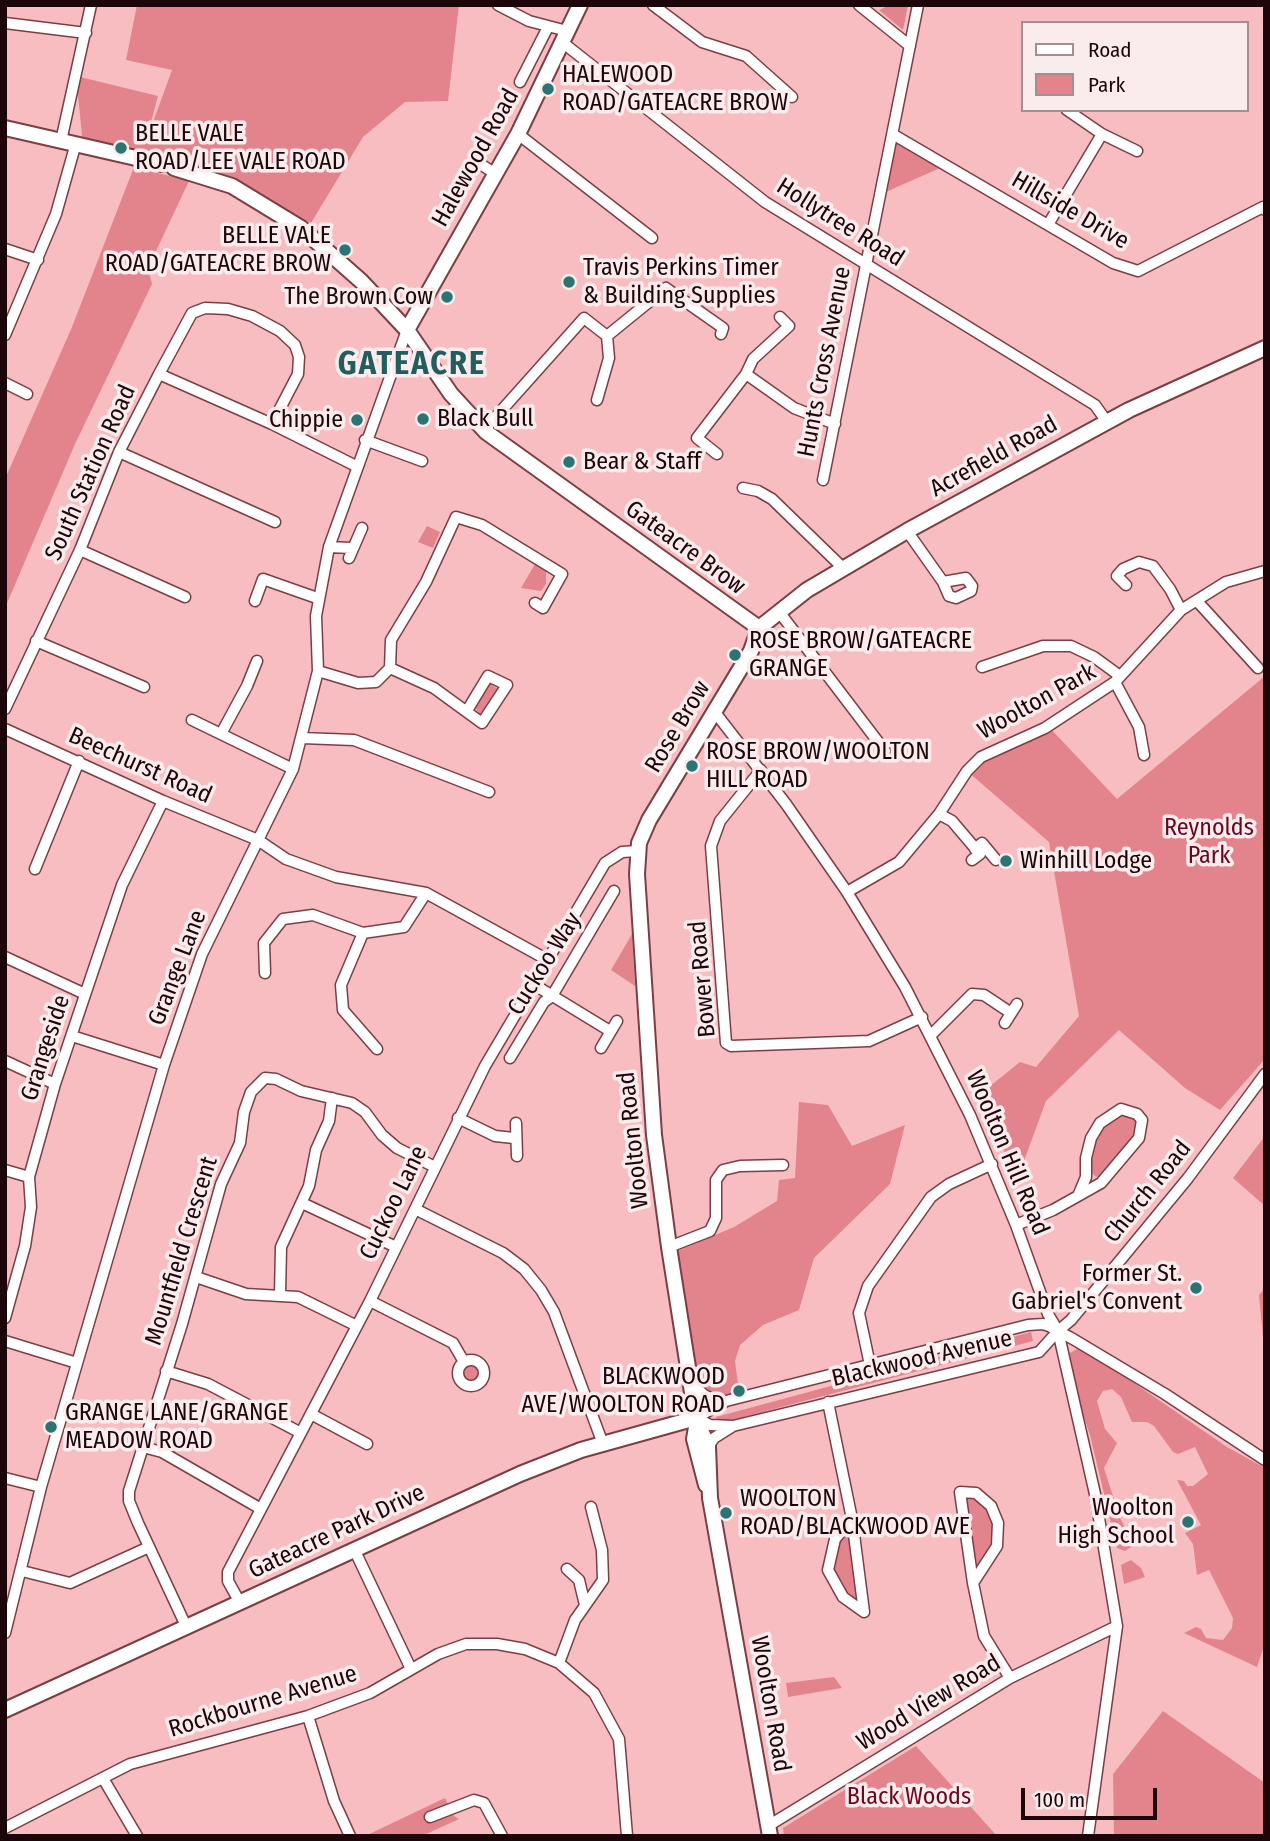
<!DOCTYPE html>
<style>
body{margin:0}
#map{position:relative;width:1270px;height:1841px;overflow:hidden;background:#f7bdc1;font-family:"Fira Sans Condensed",sans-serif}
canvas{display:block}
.frame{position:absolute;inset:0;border:7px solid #1d0609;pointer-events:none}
.legend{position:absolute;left:1021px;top:21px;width:228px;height:91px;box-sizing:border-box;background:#faebec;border:2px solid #a28f91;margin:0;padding:9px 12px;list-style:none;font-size:21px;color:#1d0609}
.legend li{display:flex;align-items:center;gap:14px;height:35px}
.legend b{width:35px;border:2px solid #a28f91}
.scale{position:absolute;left:1021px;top:1788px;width:136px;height:32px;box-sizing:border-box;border:4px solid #1d0609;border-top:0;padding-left:9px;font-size:21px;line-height:24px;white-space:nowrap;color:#1d0609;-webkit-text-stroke:5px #faebec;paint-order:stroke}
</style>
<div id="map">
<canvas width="1270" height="1841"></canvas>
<div class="frame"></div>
<ul class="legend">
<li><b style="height:9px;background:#fff"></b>Road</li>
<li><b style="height:19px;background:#e3848d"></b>Park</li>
</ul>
<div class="scale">100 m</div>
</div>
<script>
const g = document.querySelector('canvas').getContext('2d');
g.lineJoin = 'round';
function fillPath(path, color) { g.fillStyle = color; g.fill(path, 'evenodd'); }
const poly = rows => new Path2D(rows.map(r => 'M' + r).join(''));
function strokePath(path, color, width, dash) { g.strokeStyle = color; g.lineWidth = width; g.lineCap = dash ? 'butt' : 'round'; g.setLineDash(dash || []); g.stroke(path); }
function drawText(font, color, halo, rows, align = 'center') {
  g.font = font + ' "Fira Sans Condensed",sans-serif'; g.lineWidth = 7; g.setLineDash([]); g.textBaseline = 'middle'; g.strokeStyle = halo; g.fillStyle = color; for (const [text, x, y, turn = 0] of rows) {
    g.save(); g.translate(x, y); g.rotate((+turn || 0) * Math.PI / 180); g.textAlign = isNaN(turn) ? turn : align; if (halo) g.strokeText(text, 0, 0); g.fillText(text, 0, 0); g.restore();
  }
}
const green = poly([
 [137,5,459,5,448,101,405,102,363,137,311,223,220,182,83,145,76,76,158,96,145,144,172,70,126,60],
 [890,5,908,5,903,30,879,10],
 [894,135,947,165,879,195],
 [134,167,189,181,148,268,152,284,75,444,5,608,5,479,72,327],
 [427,526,440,532,433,548,418,542],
 [535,564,546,571,546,584,541,591,521,588],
 [1265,676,1265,1059,1220,1110,1185,1088,1119,1030,1046,1101,1017,1180,979,1095,1020,1062,1036,1067,1079,1016,1049,842,967,771,994,751,1048,726,1117,799],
 [489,683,499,690,481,716,474,706],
 [632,934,635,986,611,970],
 [799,1102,828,1105,852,1146,905,1125,890,1184,814,1258,799,1310,763,1325,740,1345,735,1361,739,1391,726,1401,698,1401,671,1254,734,1227,777,1201,779,1180,795,1178],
 [1125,1112,1139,1121,1139,1132,1106,1173,1096,1177,1091,1172,1089,1155,1102,1127],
 [1265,1136,1265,1206,1233,1178],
 [1265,1288,1265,1358,1259,1295],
 [1031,1332,1033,1341,724,1422,717,1420,716,1417],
 [1077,1349,1089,1352,1227,1447,1265,1468,1265,1643,1257,1667,1184,1633,1196,1627,1201,1629,1206,1638,1223,1640,1232,1628,1233,1618,1209,1570,1197,1575,1193,1544,1185,1533,1201,1525,1177,1480,1184,1481,1187,1486,1193,1486,1208,1474,1195,1447,1178,1454,1173,1452,1154,1426,1147,1422,1132,1422,1121,1397,1112,1389,1103,1391,1097,1401,1105,1429,1117,1443,1104,1468,1120,1518,1126,1529,1134,1528,1139,1542,1125,1551,1117,1548,1090,1435,1072,1381,1068,1354],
 '462 1373a9 9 0 1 1 18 0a9 9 0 1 1-18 0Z',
 [963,1494,973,1496,988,1508,994,1525,994,1547,974,1576],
 [851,1524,861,1607,846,1595,835,1578,833,1568,839,1540],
 [1131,1560,1141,1568,1145,1577,1124,1584,1121,1565],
 [834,1677,842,1688,788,1697,786,1683],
 [1163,1711,1265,1783,1265,1836,1114,1836,1113,1774],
 [916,1746,997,1836,784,1836,783,1828],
 [445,1798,454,1816,459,1819,422,1836,365,1836]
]);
const street = poly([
 [498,5,529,21,567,31],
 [653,5,702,42,746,56,792,97],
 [859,5,910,46],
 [5,23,86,33],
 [562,42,765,202,1095,405,1107,422],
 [520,82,548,27],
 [1067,110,1102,134,1137,151],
 [518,134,652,238],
 [894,135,1113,263,1138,271,1263,207,1265,210],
 [61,141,91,5],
 [477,162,496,174],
 [1049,223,1102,134],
 [5,249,38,260],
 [5,335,56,214,76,143],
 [159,374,192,313,205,308,228,309,252,316,280,331,295,345,299,357,298,374,272,424],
 [746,374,794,408,835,424],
 [5,383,27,394],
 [597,400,609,358,607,336],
 [484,430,584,318,607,336,666,288,723,328,721,334],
 [365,440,422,461],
 [119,452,275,522],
 [717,454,697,438,746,374,753,359,789,326,780,317],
 [823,480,918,5],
 [743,488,758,491,772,499,843,568],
 [907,531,943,582,966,578,972,586,971,591,956,598,949,596,943,582],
 [329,547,351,548],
 [80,550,185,597],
 [349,558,362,528],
 [1126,585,1117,576,1123,569,1139,562,1153,566,1170,589,1181,610],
 [255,601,263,579,317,598],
 [1197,601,1258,668],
 [780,613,885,751],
 [36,641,144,687],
 [982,667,1043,646,1071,646,1094,657,1120,676],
 [390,668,391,640,426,582,456,517,482,525,562,574,543,608,535,603],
 [318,671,358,683,376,682,390,668,434,688,482,723,507,685,488,676,468,709],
 [1115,682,1139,727,1144,755],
 [5,709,80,550,119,452,159,374,272,424,356,466],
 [714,711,786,804,847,892,905,987,970,1115,1016,1225,1048,1314,1058,1331,1095,1494,1117,1626,1088,1836],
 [192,720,293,769],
 [5,729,163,801,258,840,286,859,336,877,426,893,546,959],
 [222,732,247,686,257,661],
 [302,738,354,740,489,792],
 [761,770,720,821,711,846,726,1043,731,1046,869,1041,922,1017],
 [939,814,952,821,980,854,972,860],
 [975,849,982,843,996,860],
 [35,869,79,761],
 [847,892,899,862,939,814,967,771,981,757,1045,728,1115,682,1181,610,1226,582,1265,571],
 [363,933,341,985,343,1010,377,1049],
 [5,957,85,994],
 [265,973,264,943,283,919,313,915,363,933,404,927,426,893],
 [533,984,610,1031],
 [1005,1023,1017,1004],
 [931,1035,972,994,984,995,1011,1013],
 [72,1036,164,1065],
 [601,1048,617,1021],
 [510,1058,544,1002,552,996,614,891],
 [5,1061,55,1084],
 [1265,1074,1188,1178,1071,1320,1058,1331,1039,1352,733,1426,710,1425,696,1418,726,1401,1028,1325,1043,1324,1049,1326,1058,1331,1073,1339,1165,1394,1265,1460],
 [458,1118,495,1136,514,1138],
 [516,1123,517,1156],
 [5,1170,29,1177],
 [302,1203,396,1247],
 [415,1209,503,1253,524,1269,541,1290,554,1312,603,1444],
 [1016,1225,1053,1210,1078,1196,1086,1177,1086,1158,1091,1138,1100,1123,1121,1109,1137,1114,1142,1120,1139,1138,1101,1183,1078,1196],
 [669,1247,710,1231,716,1218,716,1180,723,1170,740,1166,783,1165],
 [196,1277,246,1294,298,1297,357,1326],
 [280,1294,281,1247,309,1186,316,1150,329,1121,332,1098],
 [370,1301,453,1343,464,1362],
 [5,1318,25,1246,31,1207,29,1177,55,1084,122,885,163,801],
 [5,1341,77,1363],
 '458 1373a13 13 0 1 1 26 0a13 13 0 1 1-26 0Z',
 [870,1365,859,1313,868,1286,931,1197,949,1184,992,1164],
 [166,1371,208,1384,301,1433],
 [689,1381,704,1395,721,1403],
 [828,1402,852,1519,864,1612],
 [311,1414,367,1444],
 [143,1447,162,1452,261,1509],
 [708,1447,714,1438,733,1426],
 [5,1478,41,1487],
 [852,1519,835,1539,828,1570,843,1597,864,1612],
 [354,1549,411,1669],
 [567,1569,579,1580,585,1605],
 [22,1571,70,1583,149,1547],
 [973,1583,997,1546,998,1523,991,1506,976,1493,960,1492,973,1583,984,1636,1010,1678],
 [239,1601,228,1581,228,1572,370,1301,485,1066,605,863,622,852,638,851],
 [186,1626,138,1523,129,1501,129,1491,182,1324,221,1184,240,1143,244,1112,251,1092,265,1078,276,1079,301,1091,352,1103,365,1112,382,1135,397,1148,435,1167],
 [5,1633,41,1487,164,1065,202,954,293,769,318,671,316,616,329,547,407,330],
 [559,1663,575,1620,603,1580,602,1550,591,1507],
 [308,1716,334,1801,350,1836],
 [104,1780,137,1836],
 [430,1817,474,1800,484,1803,502,1836],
 [768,1826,1010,1678,1117,1626],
 [5,1828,130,1764,308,1716,370,1693,438,1654,466,1644,497,1644,525,1649,559,1663,594,1693,619,1739,627,1836]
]);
const secondary = poly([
 [5,128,162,164],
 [174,168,232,186,301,228,361,281,407,330,451,394,486,432,759,628],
 [407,330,518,134,580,5],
 [759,628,751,651,649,820,639,843,637,874,654,1135,669,1247,696,1418,708,1447,710,1498,770,1836],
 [759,628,807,590,907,531,1129,410,1265,348],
 [697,1422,694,1439,706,1485],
 [5,1710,520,1474,581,1450,696,1418]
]);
const markers = [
 [548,89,7,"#2a7474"],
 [121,148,7,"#2a7474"],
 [345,250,7,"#2a7474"],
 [569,282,7,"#2a7474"],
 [447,297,7,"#2a7474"],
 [423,419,7,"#2a7474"],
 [357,420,7,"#2a7474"],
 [569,462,7,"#2a7474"],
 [735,655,7,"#2a7474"],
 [692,766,7,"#2a7474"],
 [1006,861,7,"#2a7474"],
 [1196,1288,7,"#2a7474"],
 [739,1391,7,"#2a7474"],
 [51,1427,7,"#2a7474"],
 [726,1513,7,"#2a7474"],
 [1188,1522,7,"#2a7474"]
];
const poiNames = [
 ["HALEWOOD",562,75],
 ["ROAD/GATEACRE BROW",562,103],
 ["BELLE VALE",135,134],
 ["ROAD/LEE VALE ROAD",135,162],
 ["BELLE VALE",331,236,"right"],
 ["ROAD/GATEACRE BROW",331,264,"right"],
 ["Travis Perkins Timer",583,268],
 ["& Building Supplies",583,296],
 ["The Brown Cow",433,297,"right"],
 ["Black Bull",437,419],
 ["Chippie",343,420,"right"],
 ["Bear & Staff",583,462],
 ["ROSE BROW/GATEACRE",749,641],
 ["GRANGE",749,669],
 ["ROSE BROW/WOOLTON",706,752],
 ["HILL ROAD",706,780],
 ["Winhill Lodge",1020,861],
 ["Former St.",1182,1274,"right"],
 ["Gabriel's Convent",1182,1302,"right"],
 ["BLACKWOOD",725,1377,"right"],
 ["AVE/WOOLTON ROAD",725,1405,"right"],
 ["GRANGE LANE/GRANGE",65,1413],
 ["MEADOW ROAD",65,1441],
 ["WOOLTON",740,1499],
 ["ROAD/BLACKWOOD AVE",740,1527],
 ["Woolton",1174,1508,"right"],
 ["High School",1174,1536,"right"]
];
const streetNames = [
 ["Halewood Road",476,158,-61],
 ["Hillside Drive",1070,211,30],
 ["Hollytree Road",840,223,32],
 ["Hunts Cross Avenue",825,362,-79],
 ["Acrefield Road",994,457,-29],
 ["South Station Road",91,473,-66],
 ["Gateacre Brow",685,548,36],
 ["Woolton Park",1037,702,-29],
 ["Rose Brow",678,727,-59],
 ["Beechurst Road",140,766,24],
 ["Cuckoo Way",545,964,-58],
 ["Grange Lane",178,968,-69],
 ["Bower Road",703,979,-95],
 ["Grangeside",46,1048,-72],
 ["Woolton Road",634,1140,-96],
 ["Woolton Hill Road",1007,1153,67],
 ["Church Road",1148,1192,-51],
 ["Cuckoo Lane",394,1203,-64],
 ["Mountfield Crescent",182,1251,-73],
 ["Blackwood Avenue",922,1359,-13],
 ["Gateacre Park Drive",337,1532,-25],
 ["Rockbourne Avenue",263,1702,-17],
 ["Wood View Road",929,1703,-31],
 ["Woolton Road",770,1704,80]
];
const parkNames = [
 ["Reynolds",1209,828],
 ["Park",1209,856],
 ["Black Woods",909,1797]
];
const districtNames = [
 ["GATEACRE",412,365]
];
fillPath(green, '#e3848d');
strokePath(street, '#7b3e44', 13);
strokePath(secondary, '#7b3e44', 18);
strokePath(street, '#fff', 10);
strokePath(secondary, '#fff', 14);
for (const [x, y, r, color] of markers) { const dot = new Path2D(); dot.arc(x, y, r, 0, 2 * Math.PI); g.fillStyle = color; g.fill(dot); strokePath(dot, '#faebec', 2.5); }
drawText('24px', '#1d0609', '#faebec', poiNames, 'left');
drawText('24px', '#1d0609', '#faebec', streetNames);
drawText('24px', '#670720', '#faebec', parkNames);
g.letterSpacing = '2px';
drawText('bold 32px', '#235d5d', '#faebec', districtNames);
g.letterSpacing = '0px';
</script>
